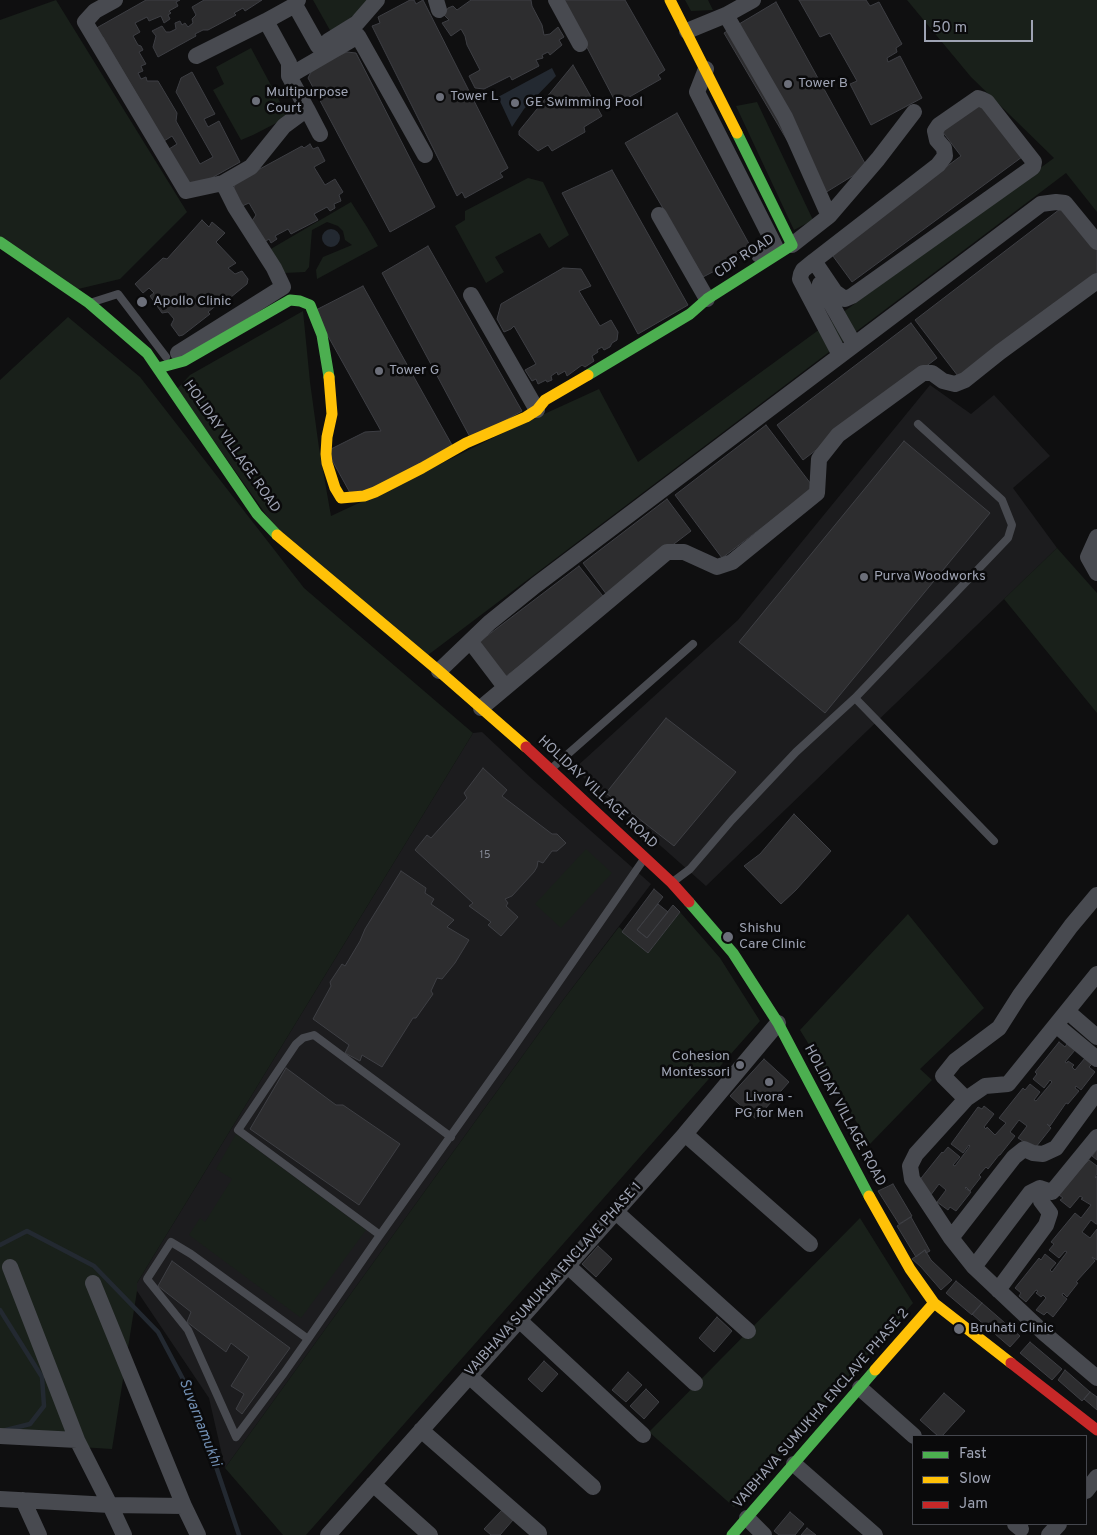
<!DOCTYPE html>
<style>
body{margin:0}
#map{position:relative;width:1097px;height:1535px;overflow:hidden;background:#0f0f10;font-family:Overpass,sans-serif}
canvas{display:block}
.legend{position:absolute;left:912px;top:1435px;width:175px;height:90px;box-sizing:border-box;background:#0a0a0b;border:1px solid #45474e;margin:0;padding:6px 9px;list-style:none;font-size:15px;color:#9ea3b3}
.legend li{display:flex;align-items:center;gap:10px;height:25px}
.legend b{width:25px;border:1px solid #45474e}
.scale{position:absolute;left:924px;top:20px;width:109px;height:22px;box-sizing:border-box;border:2px solid #9ea3b3;border-top:0;padding-left:6px;font-size:15px;line-height:18px;white-space:nowrap;color:#9ea3b3;-webkit-text-stroke:4px #0a0a0b;paint-order:stroke}
</style>
<div id="map">
<canvas width="1097" height="1535"></canvas>
<ul class="legend">
<li><b style="height:6px;background:#4caf50"></b>Fast</li>
<li><b style="height:6px;background:#ffc107"></b>Slow</li>
<li><b style="height:6px;background:#c62828"></b>Jam</li>
</ul>
<div class="scale">50 m</div>
</div>
<script>
const g = document.querySelector('canvas').getContext('2d');
g.lineJoin = 'round';
function fillPath(path, color) { g.fillStyle = color; g.fill(path, 'evenodd'); }
const poly = rows => new Path2D(rows.map(r => 'M' + r).join(''));
function strokePath(path, color, width, dash) { g.strokeStyle = color; g.lineWidth = width; g.lineCap = dash ? 'butt' : 'round'; g.setLineDash(dash || []); g.stroke(path); }
function drawText(font, color, halo, rows, align = 'center') {
  g.font = font + ' Overpass,sans-serif'; g.lineWidth = 5; g.setLineDash([]); g.textBaseline = 'middle'; g.strokeStyle = halo; g.fillStyle = color; for (const [text, x, y, turn = 0] of rows) {
    g.save(); g.translate(x, y); g.rotate((+turn || 0) * Math.PI / 180); g.textAlign = isNaN(turn) ? turn : align; if (halo) g.strokeText(text, 0, 0); g.fillText(text, 0, 0); g.restore();
  }
}
const built = poly([
 [930,385,971,414,994,395,1050,456,1013,488,1057,548,706,886,574,769,738,620],
 [482,732,531,778,651,884,560,1004,225,1468,209,1398,137,1291,137,1283,473,733]
]);
const green = poly([
 [56,0,187,212,120,279,74,290,0,237,0,20],
 [313,0,367,0,369,4,331,32],
 [685,0,708,0,713,10,691,11],
 [907,0,1097,0,1097,212,1066,173,428,655,289,547,177,389,190,375,303,311,310,382,319,448,331,516,412,478,507,431,599,389,638,462,1054,158,971,77],
 [251,48,288,117,253,135,241,140,213,90,224,84,216,67],
 [757,102,813,220,794,230,736,106],
 [528,178,543,182,569,235,549,248,540,233,495,257,504,272,486,283,455,226,465,220,465,211],
 [351,202,367,227,378,246,317,279,316,270,323,257,352,245,345,240,343,231,338,226,327,222,312,230,309,267,305,272,284,273,269,250],
 [68,317,140,377,304,588,473,733,137,1283,137,1291,112,1449,0,1442,0,380],
 [1057,548,1097,593,1097,713,1004,599],
 [586,849,612,873,561,928,535,904],
 [680,912,720,958,760,1021,306,1535,283,1535,225,1468,560,1004,619,927,648,953],
 [908,914,984,1008,920,1069,932,1080,870,1144,800,1030],
 [236,1134,366,1230,301,1318,189,1235,200,1218,205,1222,232,1179,216,1169],
 [860,1218,913,1303,734,1507,649,1432]
]);
const water = poly([
 [552,68,556,76,524,109,512,127,498,97],
 '322 238a9 9 0 1 1 18 0a9 9 0 1 1-18 0Z'
]);
const stream = poly([
 [0,1245,27,1231,94,1266,158,1332,193,1398,239,1535],
 [0,1310,42,1377,44,1406,30,1424,6,1430]
]);
const building = poly([
 [146,0,180,0,176,2,178,6,169,11,171,13,168,15,170,19,164,23,161,16,149,21,147,17,135,23,140,32,133,36,138,45,141,46,143,50,139,52,146,64,141,66,143,71,138,73,141,79,146,77,147,81,158,81,177,113,176,121,200,164,213,157,176,92,181,78,192,72,215,114,204,119,208,127,219,121,240,162,192,189,169,149,177,144,172,136,164,141,103,37,98,39,93,30,146,0],
 [204,0,262,0,245,11,243,8,234,13,236,15,208,30,203,30,195,34,196,36,158,57,153,47,156,36,152,31,162,26,166,32,170,32,176,29,175,23,180,21,182,25,185,23,188,27,193,23,192,19,196,15,192,7,204,0],
 [410,0,414,0,416,4,423,0,508,168,500,173,503,177,465,198,462,192,457,196,372,26,380,23,378,17,410,0],
 [471,0,531,0,532,6,542,25,544,35,550,34,558,27,564,37,559,40,562,45,550,55,548,52,542,55,543,58,536,60,539,66,512,80,510,76,484,89,475,88,469,76,480,70,467,45,465,36,461,29,451,36,442,23,449,20,444,15,448,8,453,6,457,10,471,0],
 [560,0,625,0,665,70,658,75,661,79,624,100,621,96,614,99,581,36,560,0],
 [799,0,866,0,870,6,879,2,902,44,896,48,897,52,887,58,888,62,900,56,922,98,871,125,850,84,857,81,830,33,820,37,799,0],
 [776,2,867,167,820,196,724,33,776,2],
 [347,52,356,53,435,207,390,232,308,78,314,66,347,52],
 [573,65,602,116,584,127,585,132,552,151,548,145,538,151,519,135,519,131,573,65],
 [981,101,1022,157,852,282,830,252,961,156,942,131,981,101],
 [677,113,753,251,703,277,625,143,677,113],
 [310,144,313,149,318,147,325,161,314,167,325,185,335,179,343,192,339,195,341,201,334,204,335,208,330,211,327,207,314,214,318,220,291,234,288,229,275,236,277,239,271,243,269,239,263,243,248,227,256,215,249,203,240,207,233,190,236,182,302,146,304,148,310,144],
 [612,170,688,305,638,334,562,193,612,170],
 [1064,206,1097,249,1097,276,961,380,915,320,1064,206],
 [202,220,209,227,212,222,225,233,216,242,236,263,228,268,235,274,242,271,248,279,247,284,220,306,218,304,208,312,210,314,183,335,179,336,171,325,174,319,168,312,162,313,150,296,154,293,149,288,143,293,135,284,163,258,167,259,202,220],
 [428,246,522,411,471,439,382,273,428,246],
 [563,268,581,269,591,286,579,291,600,326,611,320,618,332,617,340,612,343,610,347,604,350,602,347,597,350,598,352,592,356,594,361,585,367,582,365,567,376,565,371,558,375,557,372,551,376,552,380,547,382,546,380,538,384,536,379,532,381,525,370,536,364,514,326,511,329,504,332,497,319,501,304,563,268],
 [363,286,452,445,354,500,327,451,365,432,381,431,314,311,363,286],
 [911,323,937,358,803,460,777,425,911,323],
 [766,425,814,488,722,558,675,495,766,425],
 [904,441,990,513,825,713,739,642,904,441],
 [667,499,691,531,607,595,583,563,667,499],
 [579,566,606,600,501,680,475,645,579,566],
 [666,718,736,772,674,846,606,793,666,718],
 [483,768,507,790,502,796,552,834,557,834,566,843,557,851,552,851,543,863,538,861,537,867,534,872,512,896,505,899,508,903,506,906,518,917,501,936,488,925,491,922,469,906,473,903,415,850,427,835,431,838,467,798,464,793,483,768],
 [794,814,831,851,796,890,781,904,744,866,760,854,794,814],
 [401,871,426,888,425,893,434,899,431,904,454,920,447,927,469,940,455,963,442,979,437,978,431,991,433,994,416,1018,413,1018,382,1067,362,1055,360,1061,345,1053,349,1045,313,1019,331,986,330,982,342,964,345,966,360,941,365,929,401,871],
 [654,889,663,897,637,930,647,938,673,905,680,912,648,953,622,932,654,889],
 [658,904,668,912,647,938,637,930,658,904],
 [1059,1042,1065,1047,1067,1044,1075,1050,1065,1062,1067,1063,1068,1061,1074,1065,1072,1067,1075,1070,1085,1058,1092,1064,1089,1067,1095,1072,1081,1090,1076,1086,1075,1088,1079,1091,1068,1104,1066,1103,1050,1126,1047,1124,1051,1128,1036,1147,1029,1145,1018,1138,1027,1126,1019,1120,1010,1132,1015,1136,1000,1155,999,1155,988,1169,986,1167,979,1175,981,1177,970,1191,966,1187,965,1188,971,1192,956,1211,950,1207,948,1210,937,1202,946,1190,939,1184,930,1196,918,1182,942,1152,943,1153,948,1147,960,1157,953,1165,955,1166,970,1146,969,1145,963,1153,951,1144,978,1107,982,1109,984,1106,994,1114,984,1127,986,1129,987,1127,995,1135,1006,1123,999,1118,1023,1088,1025,1090,1030,1084,1040,1092,1034,1100,1036,1101,1052,1082,1050,1080,1044,1088,1033,1079,1037,1074,1035,1072,1059,1042],
 [764,1059,789,1082,756,1119,730,1096,764,1059],
 [286,1068,336,1105,343,1105,400,1144,359,1205,250,1129,286,1068],
 [1097,1146,1097,1160,1092,1156,1097,1150,1097,1146],
 [1089,1160,1097,1166,1097,1174,1095,1177,1096,1178,1097,1176,1097,1224,1096,1224,1091,1220,1082,1232,1090,1238,1097,1229,1097,1260,1092,1257,1095,1261,1076,1282,1078,1283,1067,1297,1063,1293,1062,1295,1067,1299,1053,1317,1047,1312,1044,1315,1036,1310,1046,1298,1043,1295,1041,1297,1036,1293,1038,1291,1036,1290,1026,1302,1019,1296,1021,1293,1015,1288,1039,1258,1041,1260,1045,1254,1056,1263,1050,1270,1052,1272,1067,1252,1065,1251,1059,1258,1049,1250,1054,1244,1051,1242,1075,1213,1081,1218,1091,1205,1081,1199,1083,1198,1080,1196,1070,1208,1060,1200,1063,1198,1059,1195,1084,1165,1089,1160],
 [893,1184,912,1216,899,1224,878,1191,893,1184],
 [911,1217,930,1251,926,1253,925,1250,916,1257,897,1226,911,1217],
 [598,1246,612,1259,596,1277,582,1264,598,1246],
 [925,1250,931,1260,952,1280,941,1290,921,1267,912,1259,925,1250],
 [172,1261,290,1348,242,1414,236,1409,244,1394,231,1386,249,1357,231,1343,226,1352,187,1322,191,1312,158,1286,172,1261],
 [956,1281,982,1303,972,1315,946,1293,956,1281],
 [982,1303,1020,1336,1010,1347,972,1314,982,1303],
 [717,1317,732,1331,714,1352,699,1338,717,1317],
 [1030,1342,1062,1369,1052,1380,1020,1353,1030,1342],
 [544,1361,558,1374,542,1392,528,1379,544,1361],
 [1065,1370,1090,1392,1082,1401,1058,1380,1065,1370],
 [628,1372,642,1385,626,1402,612,1390,628,1372],
 [646,1389,659,1402,644,1419,630,1406,646,1389],
 [1090,1392,1097,1397,1097,1410,1084,1399,1090,1392],
 [944,1393,965,1411,942,1436,938,1436,920,1420,944,1393],
 [502,1510,513,1520,500,1535,491,1535,484,1529,502,1510],
 [790,1512,804,1524,795,1535,779,1535,774,1531,790,1512],
 [807,1528,816,1535,801,1535,807,1528]
]);
const lane = poly([
 [93,302,118,294,166,357],
 [855,698,994,841],
 [552,768,693,644],
 [674,881,690,869,732,820,796,752,855,698,1008,538,1012,525,1002,500,918,424],
 [380,1235,238,1130,296,1044,303,1038,314,1035,451,1137],
 [308,1339,191,1254,171,1242,147,1279,188,1330,236,1437,284,1373,308,1339,380,1235,509,1054,644,859]
]);
const street = poly([
 [115,0,95,11,85,22,186,191,223,183,235,207,274,268,283,287,178,353],
 [436,0,439,10],
 [556,0,580,44],
 [295,5,318,46],
 [726,15,785,117,829,216,792,245],
 [266,21,295,5,298,0],
 [687,31,726,15,753,0],
 [328,41,357,23,377,0],
 [196,56,266,21,289,63,289,76,307,109,284,126,251,167,223,183],
 [706,69,697,92,775,246,759,255],
 [289,76,358,36,425,155],
 [307,109,320,134],
 [659,215,707,299],
 [829,216,878,159,914,112],
 [814,261,835,292,845,299,852,296,1029,170,1033,167,1034,162,987,102,981,99,978,98,939,125,935,131,937,140,944,148,945,156,938,165,814,261,803,270,801,274,800,279,840,355],
 [820,284,854,344],
 [471,295,537,410],
 [1097,537,1088,557,1097,573],
 [470,641,505,687],
 [439,671,489,623,536,585,1041,204,1056,202,1065,203,1097,242],
 [481,708,667,552,684,552,717,567,732,562,817,493,819,459,838,435,923,373,932,373,943,381,955,384,965,380,1000,352,1097,281],
 [1097,974,1008,1084,985,1086,966,1099,916,1154,910,1166,912,1179,951,1238,974,1267,1045,1334,1097,1378],
 [1067,1011,1097,1037],
 [1056,1025,1097,1059],
 [966,1099,943,1076,955,1061,999,1028,1020,995,1071,926,1097,895],
 [685,1134,810,1244],
 [616,1212,748,1331],
 [951,1238,1014,1157,1024,1149,1033,1153,1043,1154,1056,1148,1097,1092],
 [568,1266,695,1383],
 [10,1267,77,1440],
 [974,1267,1030,1193,1040,1188,1052,1192,1097,1137],
 [93,1283,184,1506],
 [998,1290,1046,1225,1050,1213,1041,1201,1040,1188],
 [519,1320,643,1435],
 [469,1376,593,1487],
 [860,1388,914,1436],
 [421,1430,539,1533],
 [0,1436,77,1440,110,1505,124,1535],
 [794,1464,875,1535],
 [373,1484,430,1535],
 [1086,1491,1097,1477],
 [0,1499,110,1505,184,1506,198,1535],
 [23,1500,39,1535],
 [747,1518,764,1535],
 [1015,1524,1021,1529],
 [328,1535,685,1134,778,1023],
 [1049,1535,1059,1524]
]);
const fast = poly([
 [0,242,89,303,147,353,257,514,277,535],
 [158,368,184,361,290,300,300,301,310,305,322,335,329,377],
 [588,375,690,314,707,299,792,245,737,133],
 [689,902,733,953,778,1023,869,1196],
 [732,1535,875,1370]
]);
const slow = poly([
 [670,0,737,133],
 [329,377,332,414,327,437,326,454,327,463,335,488,341,498,364,496,375,492,422,468,466,443,526,417,537,410,545,400,588,375],
 [277,535,439,671,526,747],
 [869,1196,910,1269,934,1303,1011,1363],
 [875,1370,934,1303]
]);
const jam = poly([
 [526,747,672,883,689,902],
 [1011,1363,1097,1430]
]);
const markers = [
 [788,84,5,"#6c6f7a"],
 [440,97,5,"#6c6f7a"],
 [256,101,5,"#6c6f7a"],
 [515,103,5,"#6c6f7a"],
 [142,302,6,"#6c6f7a"],
 [379,371,5,"#6c6f7a"],
 [864,577,5,"#6c6f7a"],
 [728,937,6,"#6c6f7a"],
 [740,1065,5,"#6c6f7a"],
 [769,1082,5,"#6c6f7a"],
 [959,1329,6,"#6c6f7a"]
];
const numberNames = [
 ["15",485,856]
];
const poiNames = [
 ["Tower B",798,84],
 ["Multipurpose",266,93],
 ["Court",266,109],
 ["Tower L",450,97],
 ["GE Swimming Pool",525,103],
 ["Apollo Clinic",153,302],
 ["Tower G",389,371],
 ["Purva Woodworks",874,577],
 ["Shishu",739,929],
 ["Care Clinic",739,945],
 ["Cohesion",730,1057,"right"],
 ["Montessori",730,1073,"right"],
 ["Livora -",769,1098,"center"],
 ["PG for Men",769,1114,"center"],
 ["Bruhati Clinic",970,1329]
];
const streetNames = [
 ["CDP ROAD",745,257,-33],
 ["HOLIDAY VILLAGE ROAD",231,447,55],
 ["HOLIDAY VILLAGE ROAD",597,793,43],
 ["HOLIDAY VILLAGE ROAD",844,1116,62],
 ["VAIBHAVA SUMUKHA ENCLAVE PHASE 1",554,1280,-48],
 ["VAIBHAVA SUMUKHA ENCLAVE PHASE 2",822,1409,-49]
];
const waterNames = [
 ["Suvarnamukhi",199,1423,69]
];
fillPath(built, '#1c1c1e');
fillPath(green, '#19201a');
fillPath(water, '#232931');
strokePath(stream, '#232931', 4.5);
fillPath(building, '#2d2d2f');
strokePath(building, '#3e3f44', 1);
strokePath(lane, '#484a50', 8);
strokePath(street, '#484a50', 16);
strokePath(fast, '#4caf50', 11);
strokePath(slow, '#ffc107', 11);
strokePath(jam, '#c62828', 11);
for (const [x, y, r, color] of markers) { const dot = new Path2D(); dot.arc(x, y, r, 0, 2 * Math.PI); g.fillStyle = color; g.fill(dot); strokePath(dot, '#0a0a0b', 2); }
drawText('11px', '#828692', null, numberNames);
drawText('14px', '#9ea3b3', '#0a0a0b', poiNames, 'left');
drawText('14px', '#9ea3b3', '#0a0a0b', streetNames);
drawText('italic 15px', '#718eb2', '#0a0a0b', waterNames);
</script>
